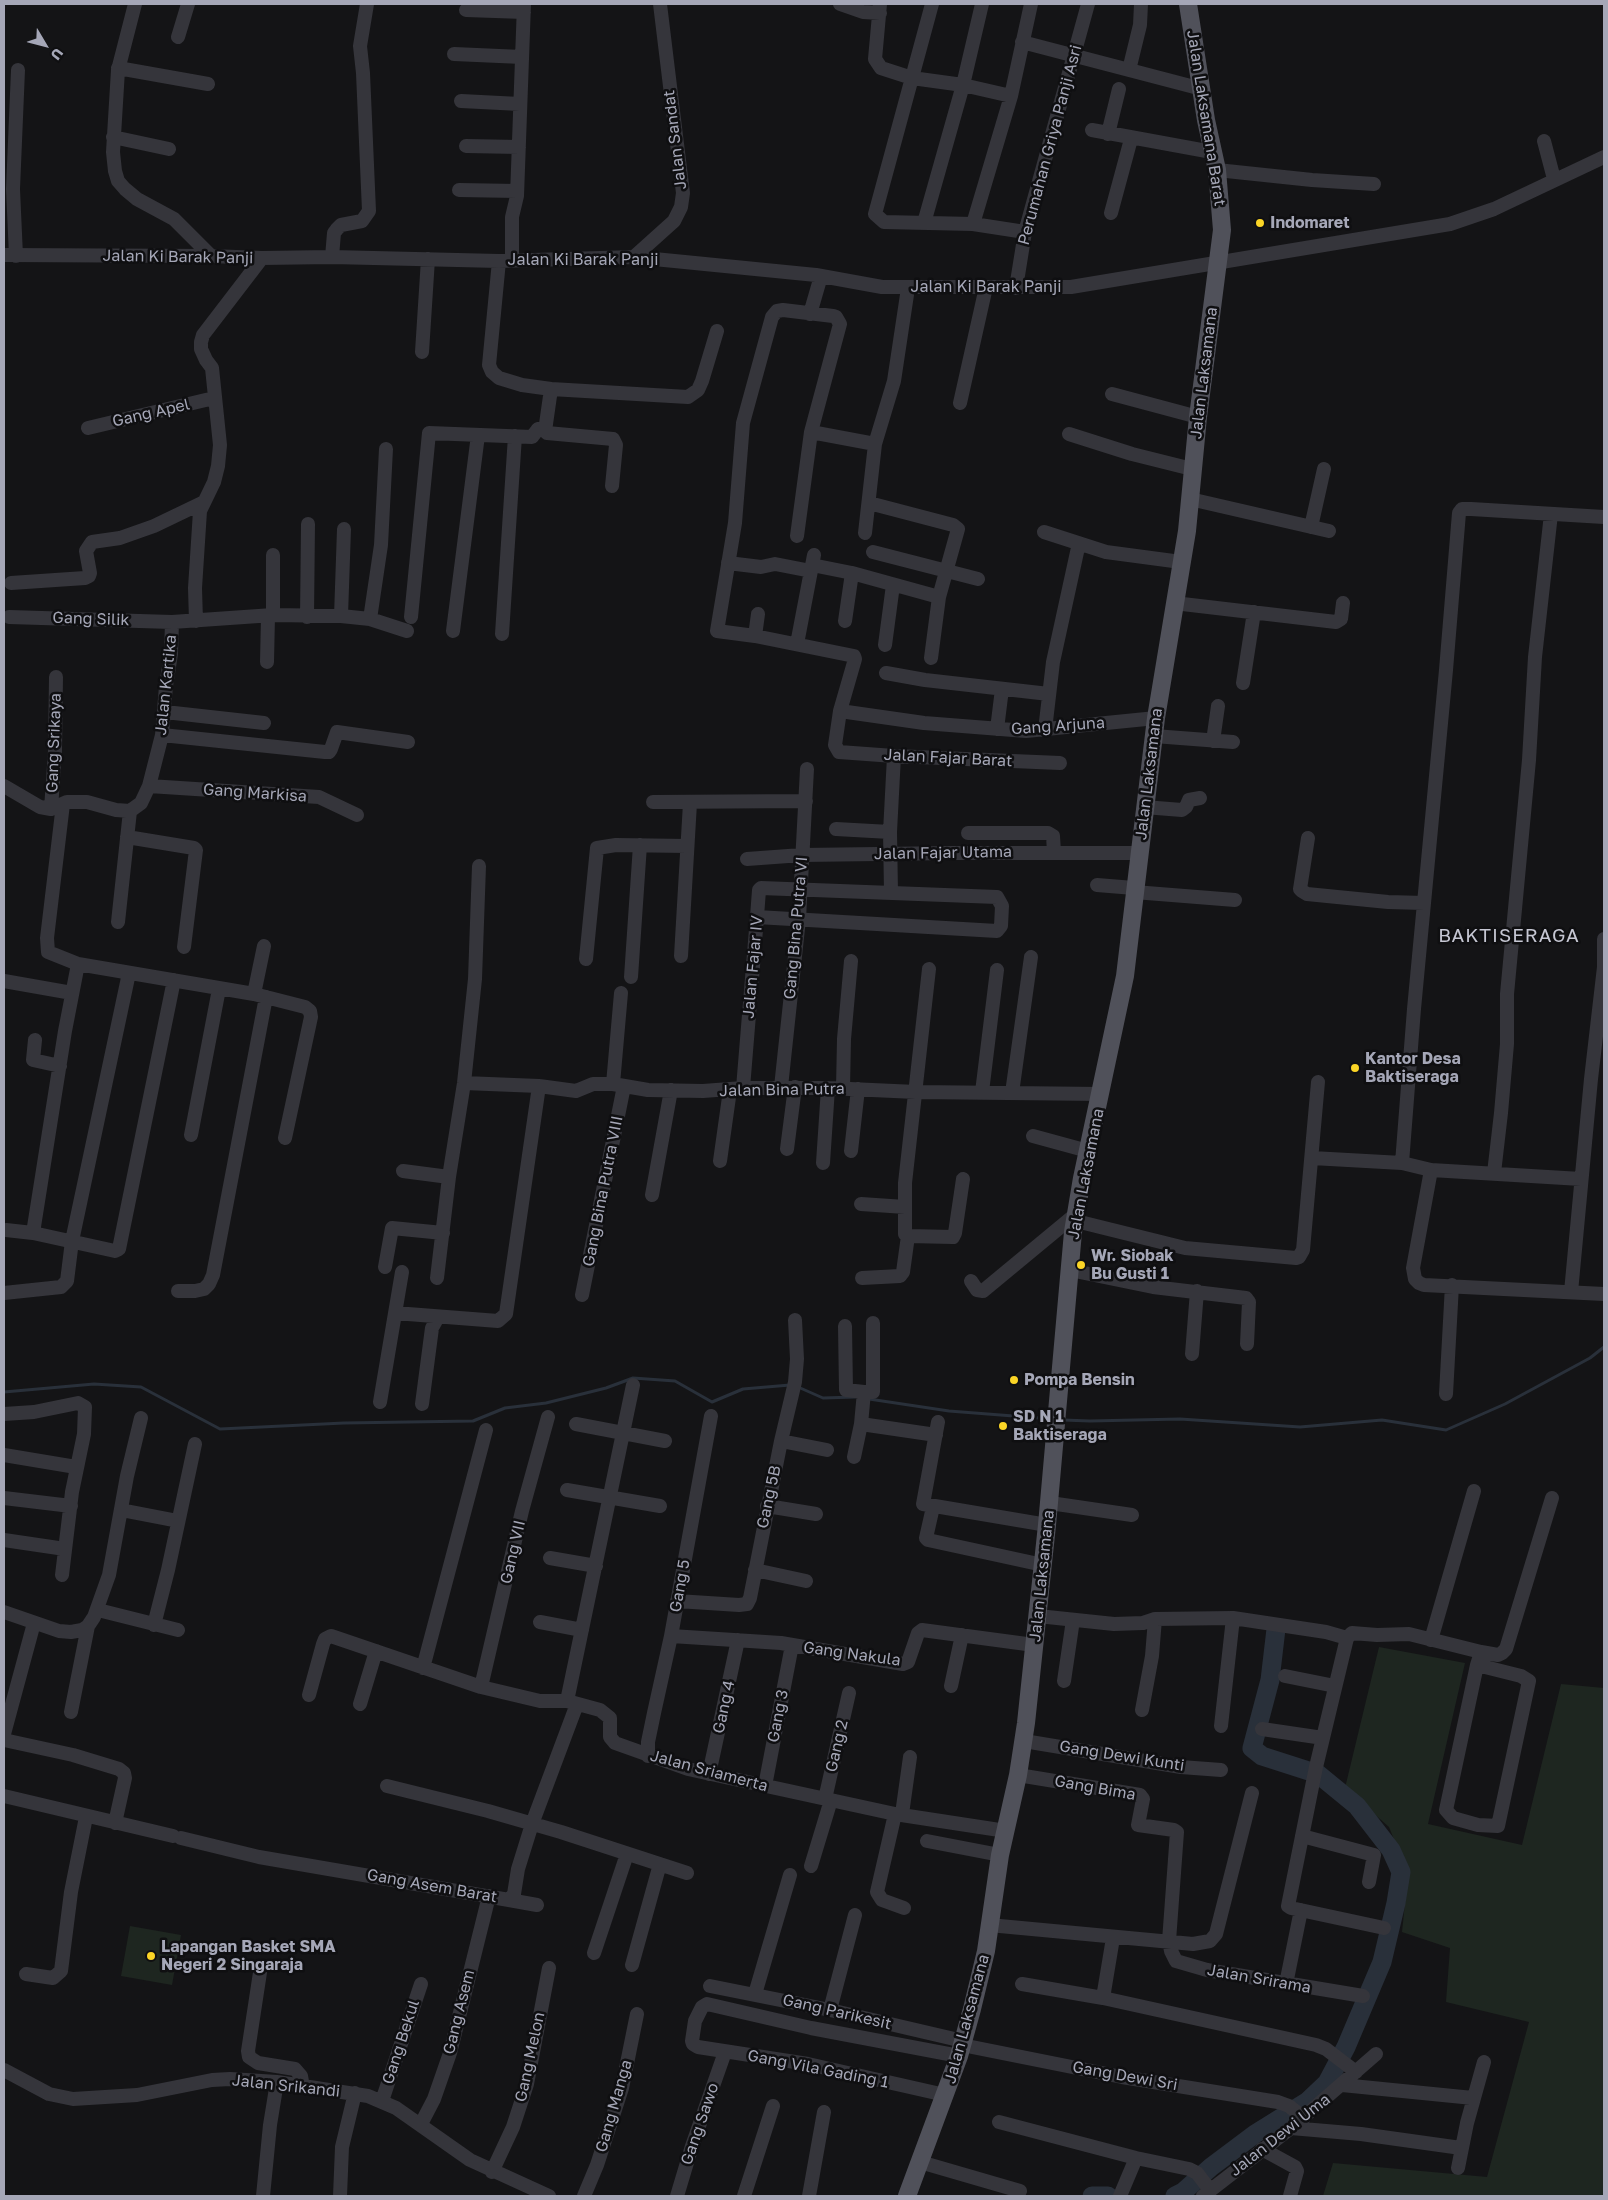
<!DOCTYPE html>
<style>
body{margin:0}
#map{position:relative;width:1608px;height:2200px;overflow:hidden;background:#141416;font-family:"Golos Text",sans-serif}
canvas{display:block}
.frame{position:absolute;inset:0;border:5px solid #a5a7b7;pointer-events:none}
.north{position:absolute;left:20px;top:20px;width:50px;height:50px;-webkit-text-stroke:4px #0f0f11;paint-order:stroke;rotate:127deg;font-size:14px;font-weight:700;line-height:20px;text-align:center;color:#a5a7b7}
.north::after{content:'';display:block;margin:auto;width:18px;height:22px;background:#a5a7b7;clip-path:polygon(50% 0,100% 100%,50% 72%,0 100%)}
</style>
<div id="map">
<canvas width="1608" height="2200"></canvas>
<div class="frame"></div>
<div class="north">U</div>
</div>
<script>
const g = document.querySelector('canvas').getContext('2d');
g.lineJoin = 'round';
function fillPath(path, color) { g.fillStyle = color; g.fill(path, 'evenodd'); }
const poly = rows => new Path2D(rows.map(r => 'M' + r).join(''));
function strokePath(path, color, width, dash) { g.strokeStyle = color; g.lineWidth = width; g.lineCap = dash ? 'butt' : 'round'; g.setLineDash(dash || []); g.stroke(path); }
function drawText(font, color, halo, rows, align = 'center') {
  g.font = font + ' "Golos Text",sans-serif'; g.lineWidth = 5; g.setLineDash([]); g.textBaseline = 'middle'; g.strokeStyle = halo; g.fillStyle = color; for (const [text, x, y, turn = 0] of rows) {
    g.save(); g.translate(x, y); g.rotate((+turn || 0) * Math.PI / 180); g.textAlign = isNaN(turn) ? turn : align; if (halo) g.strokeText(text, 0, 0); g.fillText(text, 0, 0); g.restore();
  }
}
const green = poly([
 [1379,1647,1465,1663,1428,1824,1522,1845,1561,1684,1604,1688,1604,2196,1323,2196,1333,2163,1487,2177,1529,2022,1446,2002,1450,1948,1402,1932,1408,1874,1389,1827,1345,1788],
 [130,1926,181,1935,172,1985,121,1976]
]);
const stream = poly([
 [798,1387,823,1398,855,1397],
 [4,1392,94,1384,141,1387,220,1429,344,1423,473,1421,505,1408,546,1403,606,1388,633,1378,675,1381,712,1402,743,1389,790,1385],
 [869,1399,949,1411,1052,1419],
 [1063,1420,1090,1421,1180,1419,1300,1427,1382,1420,1446,1430,1505,1404,1590,1358,1604,1347]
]);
const river = poly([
 [1092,2196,1108,2196],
 [1175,2196,1183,2192,1211,2167,1255,2134,1308,2101,1327,2083,1346,2047,1382,1962,1396,1903,1401,1872,1391,1850,1357,1806,1318,1774,1262,1756,1252,1748,1270,1680,1276,1629]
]);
const minor = poly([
 [135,4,118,70,113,152,115,171,118,181,125,189,137,199,174,219,211,256],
 [840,4,863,12,880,13],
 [880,4,875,59,881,68,912,78,963,85,1011,96],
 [932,4,875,214,884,222,973,224,1025,232],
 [466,10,524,12],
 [178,37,188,4],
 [1022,42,1202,89],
 [454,54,522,57],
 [118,68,208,84],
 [1129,70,1140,25,1141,4],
 [461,101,520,104],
 [1092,130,1212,152],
 [1108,134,1119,89],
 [113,137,169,149],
 [1544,141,1554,179],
 [466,146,519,147],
 [1217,170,1312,180,1374,184],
 [459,190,517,191],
 [1111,213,1131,139],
 [924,223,963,85,982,4],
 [973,224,1011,96,1031,4],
 [4,255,211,256,262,258,332,257,499,261,634,257,816,275,882,287,1071,287,1450,224,1494,209,1604,157],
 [16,256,13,189,18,70],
 [332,257,334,233,337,229,341,225,362,221,369,211,363,73,360,46,367,4],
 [634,257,674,221,681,207,683,193,660,4],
 [512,260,512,217,517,196,524,4],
 [499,261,489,365,492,372,499,378,522,385,551,389,688,397,698,390,702,381,717,331],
 [1016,288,1025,232,1088,4],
 [810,314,821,276],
 [422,352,428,259],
 [551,389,545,431,547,433,613,439,616,445,612,486],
 [1112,394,1198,417],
 [960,403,986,287],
 [88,428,214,398],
 [811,432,875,444],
 [1069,434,1132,454,1192,469],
 [1190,499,1329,531],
 [869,503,953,525,958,529,939,597,931,658],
 [1311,527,1324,469],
 [1044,532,1106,552,1181,562],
 [865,533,875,444,894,381,908,288],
 [797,536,811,432,840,324,836,317,833,316,783,310,777,311,772,317,743,423,735,523,717,631,755,636,854,656,855,659,840,711,835,745,839,752,894,756,1060,763],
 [873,552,978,579],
 [273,555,273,615],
 [728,563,761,567,775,564,811,571],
 [812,565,852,573,939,597],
 [11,583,85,578,89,576,90,573,86,551,92,542,120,538,154,526,204,502],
 [1174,603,1336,622,1341,619,1343,603],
 [341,616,344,529],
 [9,617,172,622,273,615,341,616,370,619,407,631],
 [307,617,308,524],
 [411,617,429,433,532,437,538,429,545,428],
 [370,619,381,545,386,449],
 [196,621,195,588,200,511,214,482,218,466,220,445,212,368,206,360,201,349,201,342,203,335,262,258],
 [845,621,852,573],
 [453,631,478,435],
 [502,634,515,436],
 [755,636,758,614],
 [797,644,814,555],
 [885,645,893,585],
 [267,662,268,616],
 [886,673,925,680,1049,694],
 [1243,683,1254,612],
 [840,711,924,723,1026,731,1156,718],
 [165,712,264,723],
 [997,729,1002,689],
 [1045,730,1053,662,1079,543],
 [162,735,325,752,329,752,331,749,337,732,408,742],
 [1154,736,1233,742],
 [1213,741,1218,706],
 [4,786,40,807,51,809,67,802,87,802,116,810,130,811,141,803,149,786,162,735,166,686,171,654,172,622],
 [149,786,319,797,357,815],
 [653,802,806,801],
 [63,804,47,938,48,952,78,964,254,994,305,1007,310,1011,311,1017,285,1138],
 [1144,807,1182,810,1186,807,1189,800,1200,798],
 [51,809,55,751,56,677],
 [836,829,890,832],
 [968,833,1048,833,1053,836,1054,852],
 [127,837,194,848,196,850,184,947],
 [1308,838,1300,889,1302,891,1307,894,1388,902,1424,903],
 [747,859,802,855,954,853,1138,853],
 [1097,885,1134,888],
 [891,892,890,832,894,756],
 [1134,892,1235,900],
 [118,922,130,811],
 [681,956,690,803],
 [586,959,597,848,616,845,687,846],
 [631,977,640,845],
 [4,981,72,993],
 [254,994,264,946],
 [35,1040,33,1060,60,1066],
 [464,1083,539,1086,576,1091,593,1084,613,1084,648,1090,703,1091,743,1088,828,1088,916,1092,1101,1094],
 [613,1084,621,993],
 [781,1087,799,919,807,769],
 [743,1088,757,917,759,890,761,888,997,897,1002,906,1001,926,997,931,757,917],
 [843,1088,844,1039,851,961],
 [982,1092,997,970],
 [1012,1093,1031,957],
 [191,1135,219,989],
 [1033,1136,1088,1151],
 [787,1149,795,1087],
 [851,1151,858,1089],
 [1312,1158,1402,1163,1431,1170,1581,1179],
 [720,1161,730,1090],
 [823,1163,828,1088],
 [1402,1163,1414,1009,1446,670,1459,513,1462,509,1471,509,1604,517],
 [1431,1170,1413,1268,1415,1279,1419,1283,1424,1285,1604,1294],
 [403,1171,449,1177],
 [1494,1173,1501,1113,1507,1044,1507,994,1529,760,1535,657,1551,514],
 [652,1195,671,1090],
 [861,1204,905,1207],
 [1076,1221,1185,1248,1296,1258,1299,1257,1303,1250,1318,1082],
 [6,1230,33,1233,115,1251,119,1249,174,980],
 [33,1233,65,1031,78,964],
 [908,1236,953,1237,955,1233,963,1179],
 [385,1267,392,1228,443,1233],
 [1070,1270,1153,1287,1246,1298,1249,1302,1247,1344],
 [437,1278,449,1177,464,1083,475,979,479,866],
 [862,1278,900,1276,903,1272,908,1236,905,1234,905,1183,929,969],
 [971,1281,977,1290,983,1291,1076,1214],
 [178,1291,195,1291,204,1289,209,1284,213,1275,266,997],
 [1571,1292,1591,1079,1604,967,1604,939],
 [4,1293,61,1287,67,1281,72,1241,129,973],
 [582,1295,624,1086],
 [395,1313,498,1321,506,1314,539,1086],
 [845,1326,846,1390,864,1392],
 [1192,1354,1197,1291],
 [1446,1394,1452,1285],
 [380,1402,402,1272],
 [422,1404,432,1328,438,1317],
 [4,1414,34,1412,78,1403,85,1407,84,1434,72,1492,62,1575],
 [938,1422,923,1504,1047,1525],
 [576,1424,665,1441],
 [861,1424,864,1392,873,1392,873,1323],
 [781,1441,827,1450],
 [4,1455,76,1467],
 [854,1457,861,1424,936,1435],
 [567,1490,660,1506],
 [4,1498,71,1506],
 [1050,1503,1132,1515],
 [767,1506,816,1514],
 [933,1507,926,1538,928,1540,1043,1565],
 [121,1510,178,1521],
 [4,1540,65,1549],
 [550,1558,596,1566],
 [755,1570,806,1581],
 [677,1601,739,1605,747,1604,750,1598,781,1441,795,1382,797,1359,795,1320],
 [98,1610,178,1630],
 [4,1612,59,1631,71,1632,82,1630,88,1626,94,1617,109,1575,127,1476,141,1418],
 [1038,1616,1114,1624,1143,1623,1155,1619,1233,1618,1326,1632,1347,1638],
 [540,1622,582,1630],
 [154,1625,168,1570,195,1444],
 [671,1636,781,1643,903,1664,908,1662,918,1633,922,1630,1034,1645],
 [1431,1640,1474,1491],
 [1477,1665,1446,1810,1453,1818,1478,1825,1498,1826,1529,1681,1521,1676,1477,1665,1481,1652],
 [423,1668,486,1430],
 [1285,1676,1335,1686],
 [1064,1681,1073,1620],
 [951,1686,962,1635],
 [481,1687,522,1511,548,1417],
 [309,1695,323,1644,325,1639,331,1636,481,1687,540,1701,567,1701,600,1710,610,1718,610,1737,615,1743,688,1769,895,1814,1006,1831],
 [567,1701,633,1385],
 [360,1704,376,1651],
 [1142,1710,1152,1656,1155,1619],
 [71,1712,88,1626],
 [1221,1726,1233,1618],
 [1262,1729,1323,1738],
 [4,1734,34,1623],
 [4,1740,73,1755,119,1769,124,1773,125,1778,115,1823],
 [1024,1741,1181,1767,1221,1770],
 [648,1756,648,1742,654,1713,671,1636,711,1416],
 [709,1774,738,1640],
 [1018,1775,1140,1795,1143,1799,1138,1825,1174,1830,1177,1832,1169,1941,1171,1951,1176,1961,1207,1970,1363,1996],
 [387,1786,488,1811,561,1832,687,1873],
 [765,1786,792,1645],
 [4,1796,173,1836],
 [825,1799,849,1693],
 [895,1814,877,1892,882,1900,904,1908],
 [902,1814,910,1757],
 [1302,1836,1374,1855,1369,1882],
 [181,1838,259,1857,509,1900,514,1894,518,1869,532,1824,577,1704],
 [927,1841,1000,1855],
 [811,1866,831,1800],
 [509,1900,537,1905],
 [989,1925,1193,1944,1210,1941,1216,1934,1252,1793],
 [1384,1928,1291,1908,1288,1906,1316,1767,1347,1638,1352,1633,1377,1635,1409,1634,1481,1652,1498,1655,1502,1653,1506,1649,1552,1498],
 [594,1953,627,1854],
 [632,1965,660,1864],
 [261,1966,248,2051,249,2057,258,2063,295,2069,301,2076,303,2087],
 [26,1974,53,1978,61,1971,71,1892,86,1817],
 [1022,1984,1103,1998,1316,2045,1326,2049,1356,2072],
 [1286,1984,1301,1910],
 [710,1986,830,2010,963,2041],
 [755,1994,790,1875],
 [1103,1998,1113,1938],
 [830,2010,855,1915],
 [962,2045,1122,2077,1278,2102,1289,2106,1304,2118],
 [4,2070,49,2094,73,2099,137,2095,212,2080,230,2079,277,2082,368,2096,396,2108,470,2160,549,2196],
 [1342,2085,1473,2098],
 [945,2095,808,2064,698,2047,693,2044,692,2041,695,2021,702,2007,707,2004,811,2028,959,2056],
 [382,2101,421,1984],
 [999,2122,1136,2158,1189,2169,1197,2173,1210,2190],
 [421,2124,434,2099,450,2053,489,1896],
 [1291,2128,1361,2134,1461,2148],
 [1262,2149,1295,2167,1297,2171,1290,2196],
 [920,2162,1020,2191],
 [1458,2168,1467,2123,1484,2062],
 [492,2172,513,2127,527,2084,549,1968],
 [263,2196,270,2125,277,2082],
 [340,2196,342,2147,355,2093],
 [584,2196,597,2165,622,2088,637,2014],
 [677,2196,692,2146,725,2052],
 [744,2196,773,2106],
 [809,2196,824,2112],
 [1120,2196,1136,2158],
 [1203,2196,1291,2128,1376,2054]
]);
const major = poly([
 [907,2196,959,2056,972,2009,986,1951,1000,1855,1018,1775,1026,1723,1047,1525,1073,1232,1082,1178,1125,976,1156,718,1187,531,1198,417,1222,230,1217,170,1206,120,1188,4]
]);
const markers = [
 [1260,223,5,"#fbd526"],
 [1355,1068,5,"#fbd526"],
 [1081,1265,5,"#fbd526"],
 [1014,1380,5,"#fbd526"],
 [1003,1426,5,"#fbd526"],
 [151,1956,5,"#fbd526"]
];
const streetNames = [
 ["Jalan Laksamana Barat",1206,118,81],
 ["Jalan Sandat",675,140,-97],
 ["Perumahan Griya Panji Asri",1050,145,-75],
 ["Jalan Ki Barak Panji",178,257,1],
 ["Jalan Ki Barak Panji",583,260],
 ["Jalan Ki Barak Panji",986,287],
 ["Jalan Laksamana",1204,373,-83],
 ["Gang Apel",151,413,-13],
 ["Gang Silik",91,619,2],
 ["Jalan Kartika",166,685,-84],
 ["Gang Arjuna",1058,726,-4],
 ["Gang Srikaya",54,743,-88],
 ["Jalan Fajar Barat",948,758,3],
 ["Jalan Laksamana",1149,774,-83],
 ["Gang Markisa",255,793,4],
 ["Jalan Fajar Utama",943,853,-1],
 ["Gang Bina Putra VI",796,928,-85],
 ["Jalan Fajar IV",753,967,-85],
 ["Jalan Bina Putra",782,1090,-1],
 ["Jalan Laksamana",1086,1174,-79],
 ["Gang Bina Putra VIII",603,1191,-79],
 ["Gang 5B",769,1497,-78],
 ["Gang VII",513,1552,-77],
 ["Jalan Laksamana",1042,1576,-84],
 ["Gang 5",680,1586,-80],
 ["Gang Nakula",852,1654,8],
 ["Gang 4",724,1707,-78],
 ["Gang 3",778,1716,-79],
 ["Gang 2",837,1746,-77],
 ["Gang Dewi Kunti",1122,1756,9],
 ["Jalan Sriamerta",709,1771,15],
 ["Gang Bima",1095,1788,10],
 ["Gang Asem Barat",432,1886,10],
 ["Jalan Srirama",1259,1979,10],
 ["Gang Asem",459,2012,-76],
 ["Gang Parikesit",837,2012,13],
 ["Jalan Laksamana",967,2019,-75],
 ["Gang Bekul",401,2042,-72],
 ["Gang Melon",530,2057,-78],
 ["Gang Vila Gading 1",818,2069,11],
 ["Gang Dewi Sri",1125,2076,10],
 ["Jalan Srikandi",286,2086,6],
 ["Gang Manga",614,2106,-74],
 ["Gang Sawo",700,2124,-71],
 ["Jalan Dewi Uma",1280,2135,-38]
];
const poiNames = [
 ["Indomaret",1270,223],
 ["Kantor Desa",1365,1059],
 ["Baktiseraga",1365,1077],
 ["Wr. Siobak",1091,1256],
 ["Bu Gusti 1",1091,1274],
 ["Pompa Bensin",1024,1380],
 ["SD N 1",1013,1417],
 ["Baktiseraga",1013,1435],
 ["Lapangan Basket SMA",161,1947],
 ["Negeri 2 Singaraja",161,1965]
];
const quarterNames = [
 ["BAKTISERAGA",1509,936]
];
fillPath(green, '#1e2620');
strokePath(stream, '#29303a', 3);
strokePath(river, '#29303a', 19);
strokePath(minor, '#35353b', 14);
strokePath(major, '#50515a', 18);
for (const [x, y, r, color] of markers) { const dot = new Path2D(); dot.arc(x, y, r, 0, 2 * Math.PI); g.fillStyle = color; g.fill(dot); strokePath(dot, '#0f0f11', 2); }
drawText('16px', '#a5a7b7', '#0f0f11', streetNames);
drawText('bold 16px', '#a5a7b7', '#0f0f11', poiNames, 'left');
g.letterSpacing = '1px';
drawText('19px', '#c6c7d3', '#0f0f11', quarterNames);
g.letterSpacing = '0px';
</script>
